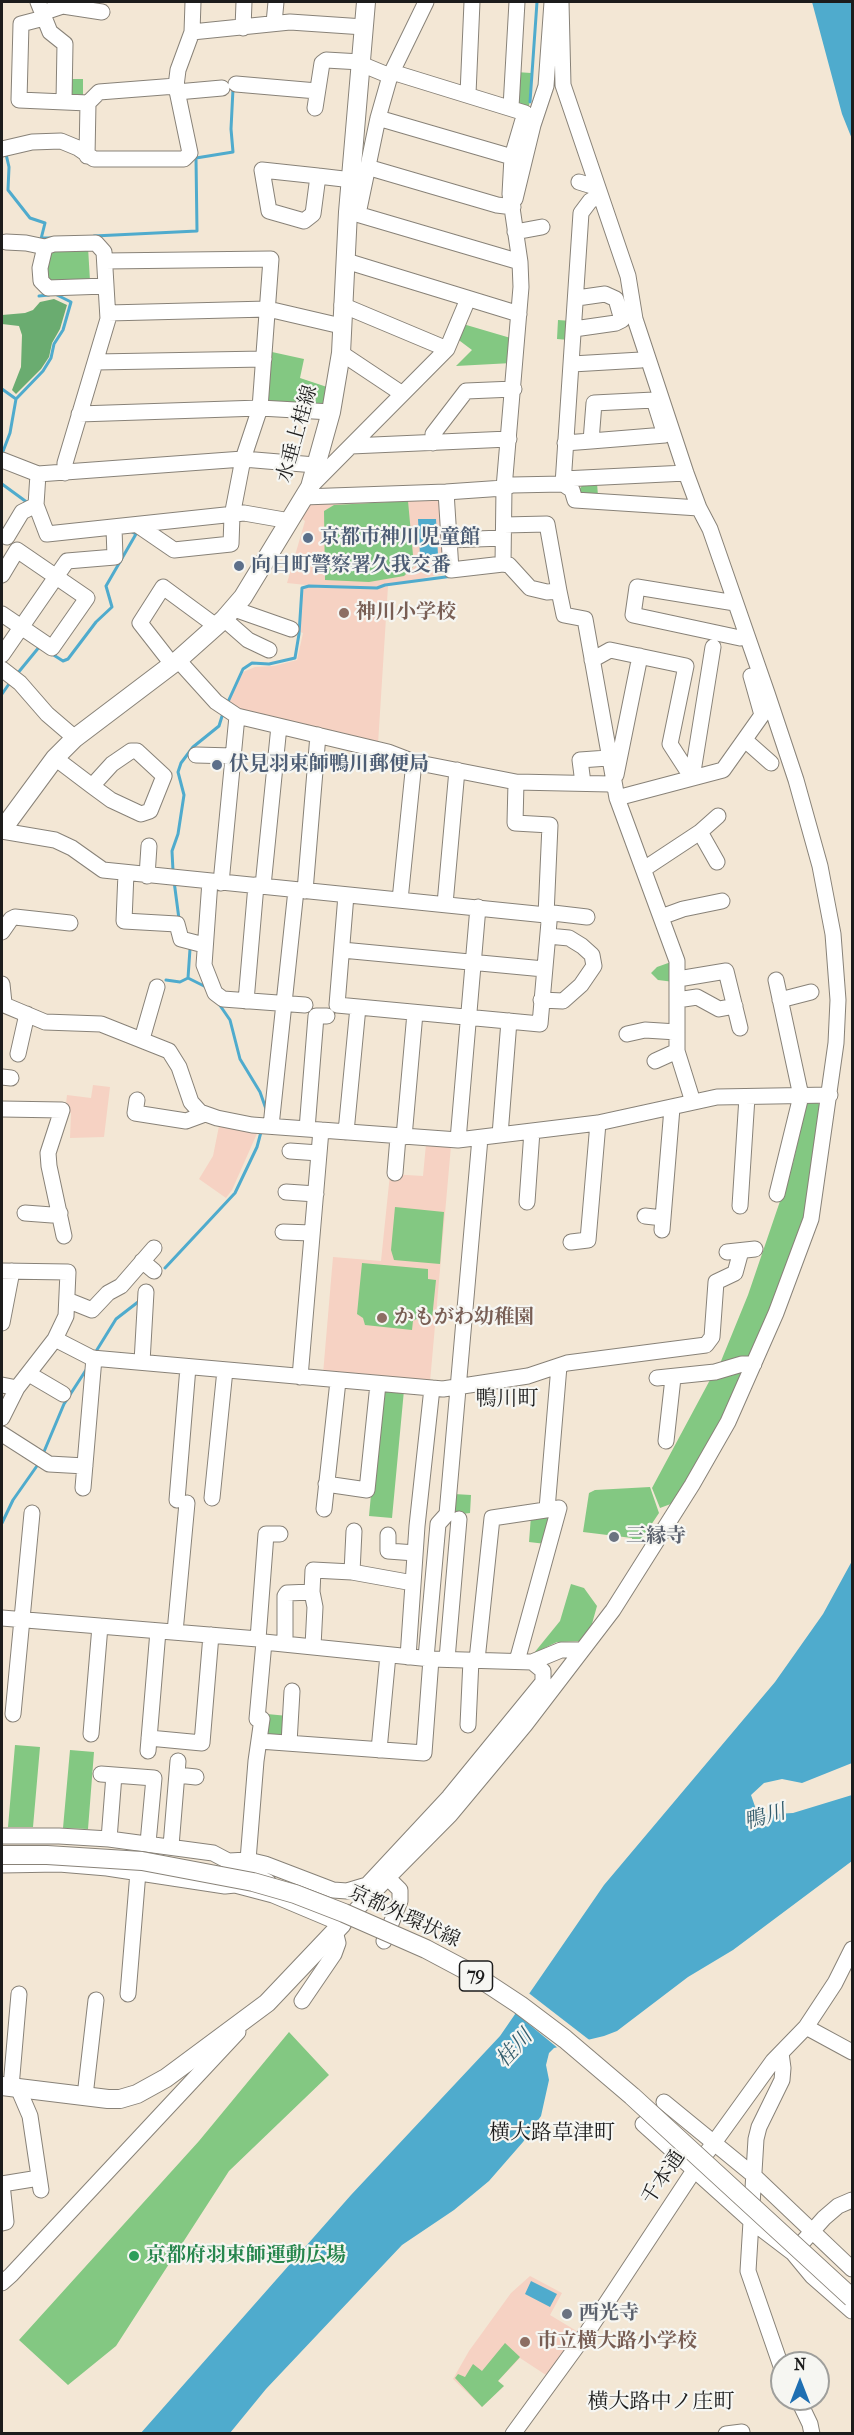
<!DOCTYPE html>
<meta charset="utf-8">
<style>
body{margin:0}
#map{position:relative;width:854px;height:2435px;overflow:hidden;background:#f3e7d5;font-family:"IM FELL French Canon",serif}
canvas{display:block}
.frame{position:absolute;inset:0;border:3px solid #1c1c1c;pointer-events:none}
.north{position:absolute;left:770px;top:2351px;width:60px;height:60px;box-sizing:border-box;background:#f6f6f2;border:2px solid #9f9f9c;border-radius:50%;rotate:0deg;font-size:16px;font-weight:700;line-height:24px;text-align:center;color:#1c1c1c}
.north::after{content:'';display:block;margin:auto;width:21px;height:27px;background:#1f6fb2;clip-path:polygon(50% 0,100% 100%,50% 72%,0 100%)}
</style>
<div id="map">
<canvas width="854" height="2435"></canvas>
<div class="frame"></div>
<div class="north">N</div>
</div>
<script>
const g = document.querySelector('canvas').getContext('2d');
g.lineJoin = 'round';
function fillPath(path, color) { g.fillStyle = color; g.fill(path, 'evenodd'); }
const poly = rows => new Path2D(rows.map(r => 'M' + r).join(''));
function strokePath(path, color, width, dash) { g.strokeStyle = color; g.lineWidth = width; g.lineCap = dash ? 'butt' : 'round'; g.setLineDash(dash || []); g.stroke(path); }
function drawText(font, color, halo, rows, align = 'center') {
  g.font = font + ' "IM FELL French Canon","Noto Serif JP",serif'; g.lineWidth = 4.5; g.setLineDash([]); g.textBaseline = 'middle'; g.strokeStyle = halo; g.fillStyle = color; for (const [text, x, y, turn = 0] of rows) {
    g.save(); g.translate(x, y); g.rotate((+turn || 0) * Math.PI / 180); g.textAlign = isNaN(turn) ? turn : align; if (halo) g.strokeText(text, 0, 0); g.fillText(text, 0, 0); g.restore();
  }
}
const built = poly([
 [437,498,442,500,446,573,388,586,378,744,236,710,227,705,243,672,255,667,274,666,297,660,303,633,300,632,302,593,306,585,287,583,305,521,298,516,311,503],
 [93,1085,110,1087,104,1137,70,1138,71,1113,65,1112,67,1095,91,1098],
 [220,1121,259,1129,232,1190,226,1198,199,1179,213,1156],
 [426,1144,451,1146,430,1382,323,1374,333,1257,381,1261,390,1174,423,1176],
 [530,2276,562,2293,550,2315,580,2333,549,2377,520,2358,498,2381,504,2386,482,2407,453,2379,469,2351,511,2293]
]);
const green = poly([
 [516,72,531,73,529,108,518,104],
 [70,79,83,79,83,98,74,98,70,93],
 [88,247,90,281,51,283,46,277,48,252,54,248],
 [558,320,571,321,569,340,557,339],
 [463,324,514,339,512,363,456,366,472,350,456,338],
 [272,352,304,359,300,378,330,388,327,403,321,407,272,405,268,399],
 [597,483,598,496,582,495,579,490,583,484],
 [408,501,414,566,404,576,369,582,325,580,324,511,334,505],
 [671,962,674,982,658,980,651,973,657,967],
 [810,1101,818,1103,823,1110,807,1215,756,1350,749,1356,719,1366,748,1295,793,1163,807,1102],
 [395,1207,444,1212,440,1264,394,1260,391,1250],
 [362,1263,428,1269,428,1279,436,1280,432,1319,418,1318,413,1321,412,1330,365,1325,363,1318,357,1314],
 [743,1370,746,1374,676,1502,660,1508,652,1488,711,1378],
 [381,1388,404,1390,392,1518,369,1516],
 [650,1487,659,1513,639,1543,632,1542,632,1538,583,1532,589,1493,595,1490],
 [454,1494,471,1495,470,1513,453,1515],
 [549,1513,546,1544,529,1542,531,1516],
 [571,1584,584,1588,597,1606,590,1631,582,1641,557,1642,534,1653,560,1621],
 [267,1714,288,1716,287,1738,271,1737,265,1732],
 [15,1745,40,1747,33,1827,8,1827],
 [70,1750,94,1752,88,1829,63,1828],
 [289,2032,329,2075,229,2171,116,2346,68,2385,19,2340,199,2141],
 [505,2343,520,2357,498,2381,504,2386,482,2407,455,2378,458,2374,465,2377,473,2364,482,2371]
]);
const forest = poly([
 [54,299,67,305,60,329,52,343,49,357,41,369,16,394,12,390,21,367,22,335,19,326,2,324,2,315,25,313,33,310,40,302]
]);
const water = poly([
 [812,2,852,2,852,139,842,114],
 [418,519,436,519,438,555,420,556],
 [852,1561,852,1763,802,1783,782,1779,764,1783,751,1795,758,1815,793,1813,852,1795,852,1861,733,1950,688,1977,617,2031,604,2036,554,2048,549,2053,546,2065,549,2080,541,2116,523,2142,489,2181,454,2210,402,2245,266,2389,230,2433,140,2434,351,2195,500,2036,604,1885,775,1682,823,1614],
 [531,2281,557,2294,550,2307,525,2294]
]);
const pier = poly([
 [526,1991,592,2042,559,2049,513,2011]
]);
const stream = poly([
 [530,102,537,2],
 [6,154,9,167,8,190,30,218,45,223,41,239],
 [94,236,197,231,196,158,233,152,231,129,233,89],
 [41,238,51,238],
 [39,296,49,295],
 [2,389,16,399,10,433,2,454],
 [16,399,43,371,51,358,54,344,63,330,71,302,55,294],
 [2,484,28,503],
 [52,654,63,661,68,659,96,622,112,607,106,586,136,534,132,532],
 [17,674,40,646],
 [2,694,11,681],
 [227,704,243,669,252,663,269,664,295,658,299,634,302,588,309,586,377,588,385,585,453,576],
 [173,871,172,851,178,834,184,795,178,772,181,763,193,747,219,726,223,713],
 [174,881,179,919],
 [190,949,188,978,206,987],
 [166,980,180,982,188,978],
 [219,1004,230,1020,240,1059,260,1092,266,1109],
 [165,1268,235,1193,257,1147,261,1132],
 [95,1353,116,1319,138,1302],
 [43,1454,64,1404,86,1370],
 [2,1523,13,1500,39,1463]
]);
const minor = poly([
 [38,2,50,32,65,44,64,101],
 [42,13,63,6,102,12],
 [44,18,21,24,19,100,88,103,99,92,176,86],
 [274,23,276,2],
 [243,28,244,2],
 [192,32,290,22,364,27],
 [361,64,390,76],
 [392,72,525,113,512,157,510,194,520,262,521,287,504,488,503,564,451,570,446,492],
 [236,84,317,91],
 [177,92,222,88],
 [468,94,472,2],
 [511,107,517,2],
 [315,108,322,63,326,60,361,62],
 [378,118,512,157],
 [2,149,32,142,61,141,78,148,94,159,184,159,190,153,176,86,178,70,192,32,193,2],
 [87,156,88,103],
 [367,167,497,205,513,207],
 [318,176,313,214,304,221,269,211,262,170,318,176,352,180],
 [579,182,592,186,596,184],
 [515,199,533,125,546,86,552,2],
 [350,212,520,262],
 [358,214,378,118,390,76,426,2],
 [515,232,542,227],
 [6,242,26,243,45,247],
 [105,261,271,259,260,408,243,459,232,516,231,544,174,550,139,526],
 [346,261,519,314],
 [342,305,447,349],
 [108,313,268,309,341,326],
 [574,329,616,323,622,320,616,299,605,294,577,298],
 [341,353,401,393],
 [96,362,264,359],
 [572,364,641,360],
 [79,414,260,408,331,412],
 [433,443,433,434,466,391,514,389],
 [565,443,591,441,665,435,654,400,594,403,591,441],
 [351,446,509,439],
 [2,460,38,474,243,459,315,465],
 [65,473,65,463,108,319,104,252,96,243,54,244,45,247,40,268,41,281,48,288,106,286],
 [38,474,36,505,47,534,244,513,290,521],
 [563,479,686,473],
 [563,484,581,213,590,201,600,195],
 [310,487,447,349,468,299],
 [303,497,446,492,504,488,512,485,563,484,572,490,575,500,699,508],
 [7,537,22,512,36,505],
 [449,540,503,538],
 [503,564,509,565,530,588,547,592,559,591,547,524,504,525],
 [2,575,17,550,87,598,52,648,2,614],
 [559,591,564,615,585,619,617,798,677,961,677,1051,693,1102],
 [735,603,637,587,633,615,740,638],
 [234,609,291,629],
 [224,619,248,640,269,650],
 [2,655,67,561,115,557,114,528],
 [178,660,216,702,237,716,388,752,414,762,516,782,610,784,614,787],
 [592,660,610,650,686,666,670,744,692,778],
 [172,664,140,623,163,587,216,626],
 [2,669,20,683,47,714,75,738],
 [745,740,771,763],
 [196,755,233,756],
 [55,758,92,786,111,800,141,814,150,811,164,776,137,751,131,751,112,764,92,786],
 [616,775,640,656],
 [692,778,713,647],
 [583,783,580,760,608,758],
 [617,798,723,770,762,715,751,676],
 [2,831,55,840,72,848,103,870,546,915,553,913,587,917],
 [700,832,717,862],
 [644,869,700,832,718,816],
 [126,873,124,921,177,924,181,939,204,945],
 [147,876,149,846],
 [210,881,204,965,215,993,223,999,305,1005],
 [221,883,237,716],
 [263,886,279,726],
 [305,891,318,735],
 [346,895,337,1005,540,1024,549,922,546,915,550,825,515,823,516,782],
 [400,900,414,762],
 [445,904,457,770],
 [661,917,683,909,722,901],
 [2,932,11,919,15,917,70,923],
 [342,950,544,969],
 [678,979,726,971,740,1028],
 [776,980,801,1096,777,1194],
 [2,984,4,1003],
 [541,1000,563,1001,581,985,594,966,592,955,582,946,569,938,548,936],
 [677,1000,697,997,719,1009,735,1006],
 [780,1000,811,992],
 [246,1001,256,885],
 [2,1004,45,1022,101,1024,169,1051,179,1067,191,1102,200,1112,217,1118,252,1125,458,1140,598,1123,717,1097,830,1095],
 [627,1034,645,1030,677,1032],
 [142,1039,157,987],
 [18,1054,27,1014],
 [655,1061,677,1051],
 [2,1077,11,1078],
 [137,1100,135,1113,186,1121,205,1114],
 [2,1109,62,1110,48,1153,49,1166,64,1236],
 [271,1126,296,890],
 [307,1129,316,1016,327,1016],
 [346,1132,358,1007],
 [500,1135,509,1021],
 [404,1137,415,1013],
 [458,1140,478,907],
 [290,1151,319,1153],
 [395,1173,398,1137],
 [286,1192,316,1194],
 [527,1202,532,1131],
 [740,1206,747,1097],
 [25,1213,52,1215,60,1213],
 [645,1216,663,1218],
 [662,1230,672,1108],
 [283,1232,312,1233],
 [571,1242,588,1240,598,1123],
 [727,1252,755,1249],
 [142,1261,154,1271],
 [2,1271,68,1272,66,1316,55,1339,17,1388,2,1418],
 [67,1300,92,1310,108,1293,121,1286,154,1248],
 [2,1323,12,1271],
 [55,1339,92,1358,443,1389,528,1376,567,1363,706,1345,712,1337,716,1282,735,1273,741,1251],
 [142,1362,146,1292],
 [29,1374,63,1394],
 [300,1377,321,1130],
 [657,1378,715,1372,742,1364,754,1364],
 [2,1385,17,1388],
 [2,1434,49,1464,85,1466],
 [666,1441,673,1378],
 [326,1484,367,1490,378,1384],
 [83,1488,94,1358],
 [212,1498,225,1370],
 [177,1500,188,1367],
 [324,1509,338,1381],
 [547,1509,559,1366],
 [388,1535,388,1551,415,1553],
 [352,1572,354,1531],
 [2,1618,258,1639,264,1642,431,1659,532,1662,561,1650,582,1650],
 [175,1632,187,1503],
 [258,1639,266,1534,280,1534],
 [285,1643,285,1596,287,1593,312,1592],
 [313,1646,315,1607,312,1592,313,1570,352,1572,413,1583],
 [408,1657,417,1526,432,1388],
 [426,1658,438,1524,447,1514,480,1138],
 [447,1659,459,1519],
 [477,1660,492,1518,559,1508,517,1661],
 [13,1714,32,1513],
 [468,1725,471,1660],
 [91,1734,100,1626],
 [149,1738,202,1743,211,1635],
 [259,1741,424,1753,431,1659],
 [289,1743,292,1691],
 [379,1750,388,1655],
 [148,1751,158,1631],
 [101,1774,154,1778,148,1843],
 [177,1775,196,1777],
 [2,1836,59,1836,109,1839,213,1853,268,1882],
 [109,1839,114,1775],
 [171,1846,178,1761],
 [248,1860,256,1761,262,1719,257,1719,264,1642],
 [229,1861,248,1860,265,1864,333,1890,347,1891,367,1885,449,1797,543,1682,543,1671,532,1662],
 [2,1865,59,1864,107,1868,225,1886,235,1885,273,1895,342,1924,450,1815,525,1725,613,1610,692,1485,728,1422,776,1313,811,1219,836,1043,838,1000,833,934,820,866,796,780,767,693,710,529,699,508,686,473,635,319,628,276,563,85,561,2],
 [384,1941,400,1901,400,1890,388,1878],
 [128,1994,138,1872],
 [302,2001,334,1954,338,1943,335,1931],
 [806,2027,852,2052],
 [781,2053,783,2068,782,2080,759,2127,756,2139,748,2271,782,2369],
 [11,2087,19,1994],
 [18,2088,30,2116,41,2190],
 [85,2096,96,2000],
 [664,2102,752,2174,852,2269],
 [643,2124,751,2221,793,2253,812,2276,852,2311],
 [2,2184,39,2178],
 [2,2223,6,2222,2,2184],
 [793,2253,824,2218,838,2206,852,2200],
 [2,2283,11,2275,238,2032],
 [798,2399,810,2424,812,2434],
 [513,2434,588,2331,695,2169,773,2061,806,2027,835,1983,852,1949],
 [726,2434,742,2432]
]);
const major = poly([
 [2,830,55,758,75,738,178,660,224,619,243,597,310,487,331,412,341,353,348,212,366,2],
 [2,2086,108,2099,120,2099,137,2094,166,2078,267,2003,342,1924]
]);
const majorBridge = poly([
 [2,1855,47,1855,142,1861,253,1882,295,1894,344,1913,426,1949,473,1974,520,2005,565,2039,632,2096,852,2298]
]);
const markers = [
 [308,538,6,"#5c6f8a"],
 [239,566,6,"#5c6f8a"],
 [344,613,6,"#8d6e63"],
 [217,765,6,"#5c6f8a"],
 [382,1318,6,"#8d6e63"],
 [614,1537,6,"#6b7280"],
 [134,2256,6,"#2e9e5b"],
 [567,2314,6,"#6b7280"],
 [525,2342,6,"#8d6e63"]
];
const shields = [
 [476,1976,33]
];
const shieldNames = [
 ["79",476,1976]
];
const streetNames = [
 ["水垂上桂線",298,434,-74],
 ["京都外環状線",404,1917,25],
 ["千本通",664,2178,-56]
];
const serviceNames = [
 ["京都市神川児童館",320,538],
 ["向日町警察署久我交番",251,566],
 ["伏見羽束師鴨川郵便局",229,765]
];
const educationNames = [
 ["神川小学校",356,613],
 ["かもがわ幼稚園",394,1318],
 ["市立横大路小学校",537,2342]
];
const worshipNames = [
 ["三縁寺",626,1537],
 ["西光寺",579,2314]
];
const leisureNames = [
 ["京都府羽束師運動広場",146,2256]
];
const neighbourhoodNames = [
 ["鴨川町",507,1400],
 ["横大路草津町",552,2134],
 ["横大路中ノ庄町",661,2403]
];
const waterNames = [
 ["鴨川",765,1818,-16],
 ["桂川",515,2049,-47]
];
fillPath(built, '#f6d2c3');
fillPath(green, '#83c882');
fillPath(forest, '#6aac70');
fillPath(water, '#4fabcd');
fillPath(pier, '#f3e7d5');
strokePath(stream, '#4fabcd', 3);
strokePath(minor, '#888278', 17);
strokePath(major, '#888278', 20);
strokePath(minor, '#fff', 15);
strokePath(major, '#fff', 18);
strokePath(majorBridge, '#888278', 20, []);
strokePath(majorBridge, '#fff', 18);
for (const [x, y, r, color] of markers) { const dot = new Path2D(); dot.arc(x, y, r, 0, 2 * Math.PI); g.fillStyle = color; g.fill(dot); strokePath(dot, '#f6f6f2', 2); }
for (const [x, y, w] of shields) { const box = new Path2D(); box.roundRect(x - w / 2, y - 15, w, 30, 4.5); g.fillStyle = '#f6f6f2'; g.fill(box); strokePath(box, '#1c1c1c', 1.5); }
drawText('bold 18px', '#1c1c1c', null, shieldNames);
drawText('20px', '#1c1c1c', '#f6f6f2', streetNames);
drawText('bold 20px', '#4e5e75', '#f6f6f2', serviceNames, 'left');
drawText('bold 20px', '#785e54', '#f6f6f2', educationNames, 'left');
drawText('bold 20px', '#5b616d', '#f6f6f2', worshipNames, 'left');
drawText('bold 20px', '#27864d', '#f6f6f2', leisureNames, 'left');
drawText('21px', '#1c1c1c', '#f6f6f2', neighbourhoodNames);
drawText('italic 21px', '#335c6c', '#f6f6f2', waterNames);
</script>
